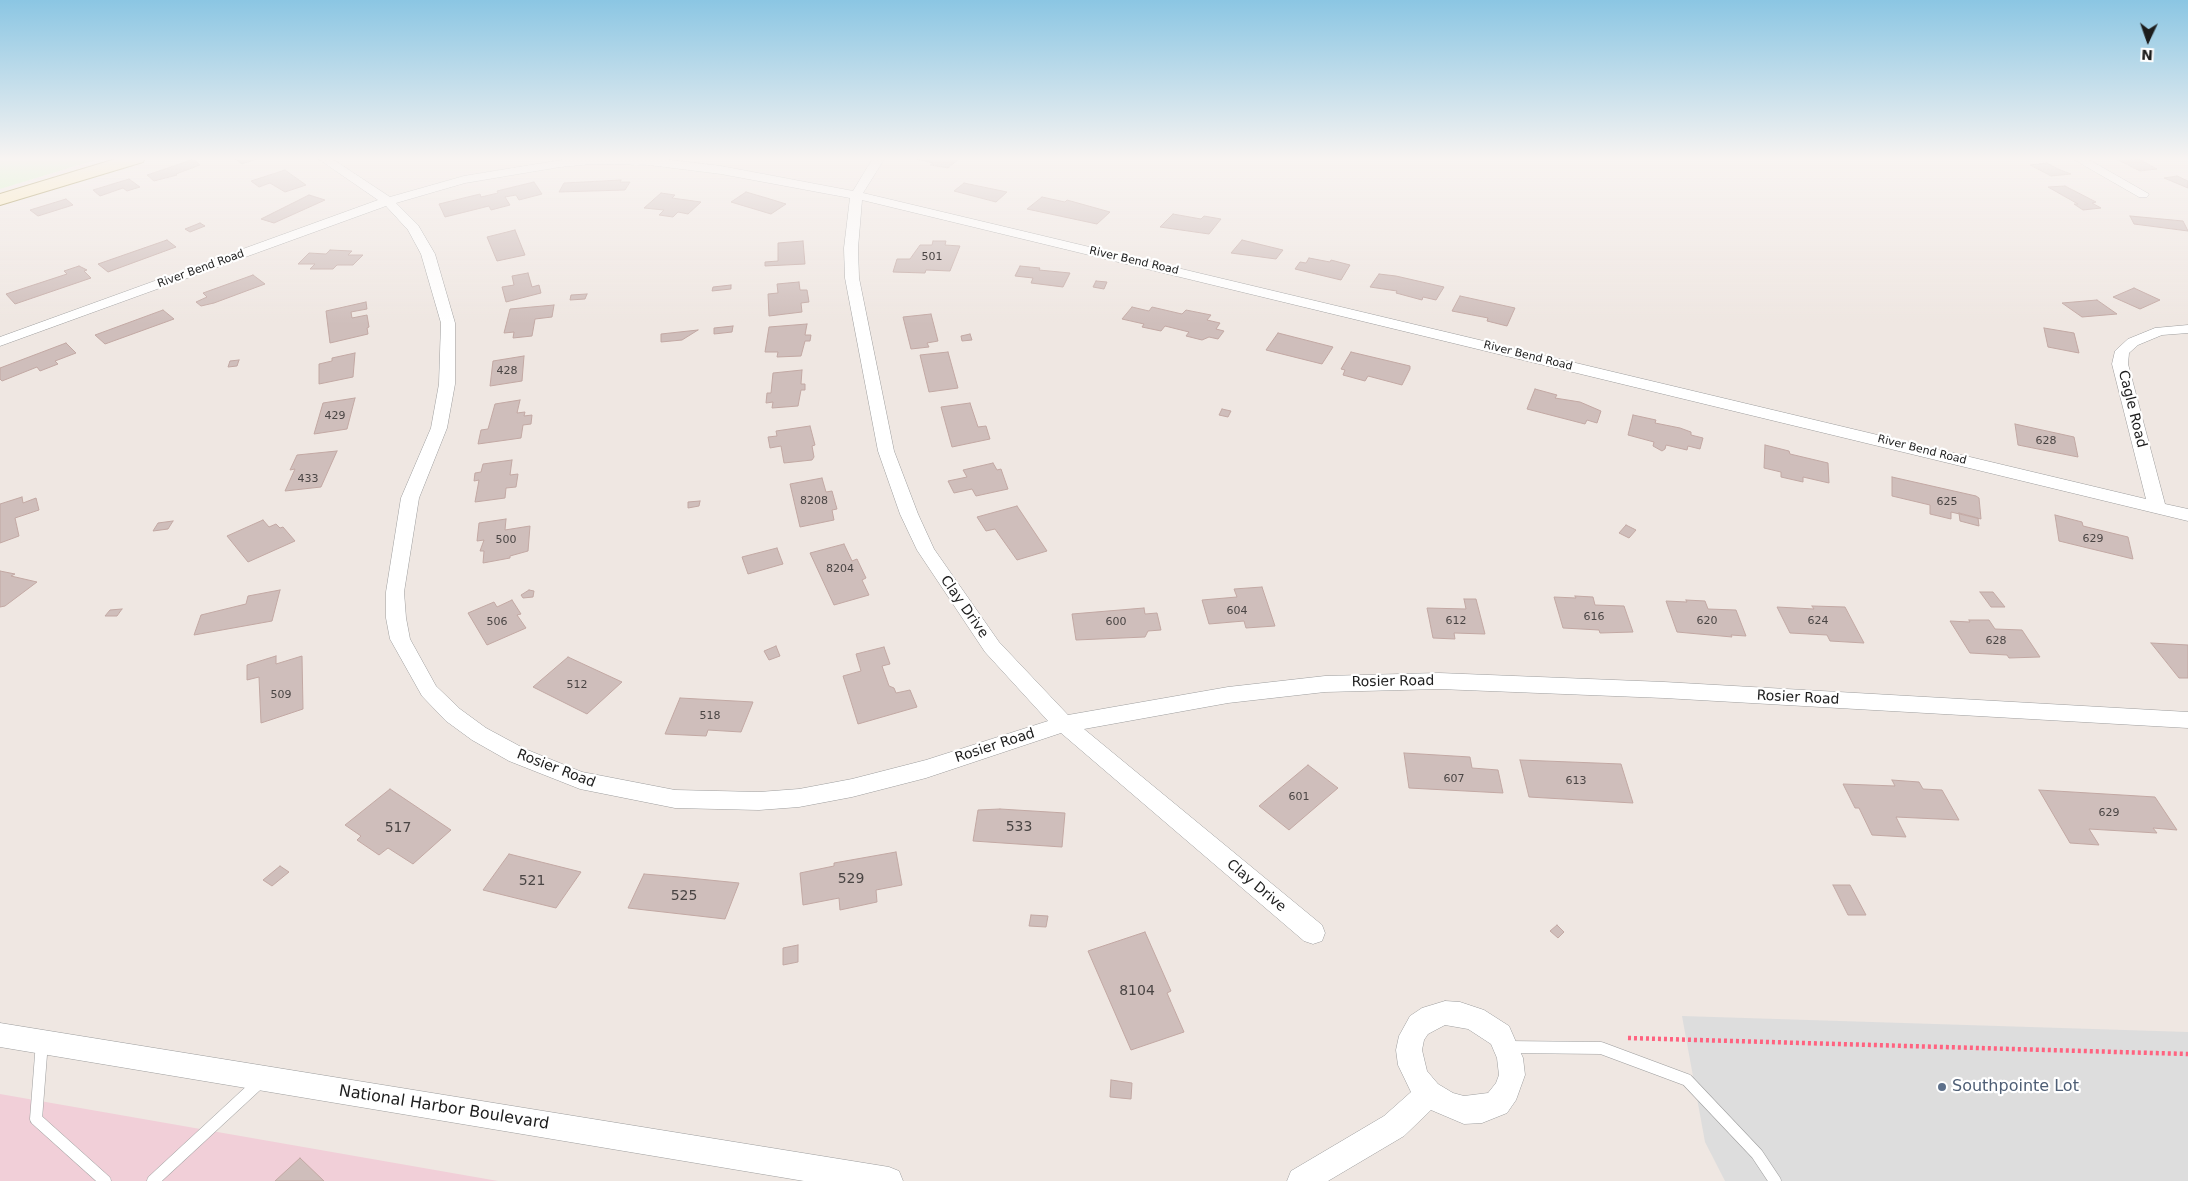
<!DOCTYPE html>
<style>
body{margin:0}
#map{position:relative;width:2188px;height:1181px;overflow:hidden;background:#efe7e2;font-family:"DejaVu Sans",sans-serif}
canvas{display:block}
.north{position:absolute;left:2123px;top:15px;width:50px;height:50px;-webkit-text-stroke:4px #fff;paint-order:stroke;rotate:183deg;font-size:14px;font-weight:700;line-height:20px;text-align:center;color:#1d1d1d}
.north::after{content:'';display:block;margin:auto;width:18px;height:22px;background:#1d1d1d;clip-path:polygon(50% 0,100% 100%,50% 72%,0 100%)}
</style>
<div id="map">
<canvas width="2188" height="1181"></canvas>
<div class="north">N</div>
</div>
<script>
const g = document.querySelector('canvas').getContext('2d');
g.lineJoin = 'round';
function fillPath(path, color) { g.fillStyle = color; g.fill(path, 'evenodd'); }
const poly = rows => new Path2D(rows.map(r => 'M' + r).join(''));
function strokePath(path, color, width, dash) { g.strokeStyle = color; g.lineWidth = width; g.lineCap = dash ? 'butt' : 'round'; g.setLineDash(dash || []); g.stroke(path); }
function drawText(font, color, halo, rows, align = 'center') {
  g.font = font + ' "DejaVu Sans",sans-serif'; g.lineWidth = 4.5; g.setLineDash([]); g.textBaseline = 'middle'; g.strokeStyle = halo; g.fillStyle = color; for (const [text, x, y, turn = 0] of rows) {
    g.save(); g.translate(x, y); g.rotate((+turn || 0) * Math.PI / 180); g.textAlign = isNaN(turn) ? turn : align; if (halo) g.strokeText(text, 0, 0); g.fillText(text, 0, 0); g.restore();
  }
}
const commercial = poly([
 [0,1094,498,1181,0,1181]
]);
const park = poly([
 [0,158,102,158,0,189]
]);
const parking = poly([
 [1682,1016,2188,1032,2188,1181,1725,1181,1705,1142]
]);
const building = poly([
 [234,158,260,158,242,164,234,158],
 [913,158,960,158,948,168,930,165,933,163,913,158],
 [2114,158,2141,160,2157,169,2140,171,2114,158],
 [194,159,200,165,176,174,177,175,154,181,147,175,194,159],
 [2047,163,2058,169,2071,174,2051,176,2030,165,2047,163],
 [285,170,306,185,285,192,270,183,259,187,251,181,285,170],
 [2177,176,2188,181,2188,188,2164,178,2177,176],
 [129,179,140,187,127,191,123,188,100,196,93,190,129,179],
 [621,180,620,182,630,182,625,190,559,192,564,183,621,180],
 [534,182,542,194,519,200,516,195,505,197,510,205,491,210,489,206,445,217,439,204,480,194,481,197,498,193,497,191,534,182],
 [964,183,1007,192,996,202,954,191,964,183],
 [2065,186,2096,202,2092,203,2101,208,2083,210,2074,204,2078,204,2048,187,2065,186],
 [746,192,770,199,786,204,771,214,731,202,746,192],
 [661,193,675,195,672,198,701,202,688,214,678,212,673,217,659,215,664,210,644,208,661,193],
 [309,195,325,200,274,223,261,219,309,195],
 [1042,197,1065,202,1067,200,1110,212,1097,224,1027,209,1042,197],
 [66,199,73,205,38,216,30,210,66,199],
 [1173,214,1201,219,1204,216,1221,219,1209,234,1160,227,1173,214],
 [2130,216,2183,221,2188,231,2134,224,2130,216],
 [200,223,205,226,190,232,185,229,200,223],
 [515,230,525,255,497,261,487,237,515,230],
 [167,240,176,247,108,272,98,264,167,240],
 [1242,240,1283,250,1276,259,1231,253,1242,240],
 [803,241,805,264,765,266,765,262,778,261,778,243,803,241],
 [933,241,946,241,945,245,960,246,950,271,926,270,925,273,893,272,897,259,910,259,920,245,932,245,933,241],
 [330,250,352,251,348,255,363,255,353,265,337,265,333,269,310,269,315,264,298,264,309,253,326,254,330,250],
 [1309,258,1330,262,1331,260,1350,265,1341,280,1295,269,1300,262,1306,263,1309,258],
 [79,266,87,270,84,271,91,278,15,304,6,294,67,274,64,271,79,266],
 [1020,266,1040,268,1039,270,1070,273,1063,287,1031,283,1033,278,1015,276,1020,266],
 [528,273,532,287,539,285,541,293,506,302,502,287,514,285,512,276,528,273],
 [1379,274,1396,276,1444,287,1436,300,1423,297,1422,300,1396,293,1397,291,1370,287,1379,274],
 [253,275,265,284,214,303,201,306,196,302,207,297,203,293,253,275],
 [1096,281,1107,282,1104,289,1093,287,1096,281],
 [799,282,800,290,807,290,809,302,801,303,802,312,769,316,768,294,778,293,777,284,799,282],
 [731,285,731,289,712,291,713,287,731,285],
 [2134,288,2160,300,2140,309,2113,297,2134,288],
 [587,294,585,299,570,300,571,295,587,294],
 [1460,296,1515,308,1507,326,1487,321,1488,318,1452,311,1460,296],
 [2097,300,2117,314,2082,317,2062,303,2097,300],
 [366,302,367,309,351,312,352,318,367,315,369,327,367,328,368,334,330,343,326,311,366,302],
 [554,305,552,317,535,319,532,336,513,338,514,332,504,333,510,309,554,305],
 [1132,307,1149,311,1152,307,1182,314,1186,310,1211,315,1207,320,1220,323,1216,329,1224,331,1218,339,1209,337,1202,340,1186,336,1189,332,1165,326,1161,331,1142,327,1144,324,1122,319,1132,307],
 [163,310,174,319,105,344,95,335,163,310],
 [931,314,938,341,927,343,929,347,911,349,903,317,931,314],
 [807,324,805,335,811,335,810,341,805,341,801,356,777,357,778,352,765,352,769,327,807,324],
 [733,326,732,332,714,334,714,328,733,326],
 [2044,328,2074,333,2079,353,2048,347,2044,328],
 [698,330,682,340,661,342,661,334,698,330],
 [1278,333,1333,347,1322,364,1266,350,1278,333],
 [970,334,972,340,962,341,961,336,970,334],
 [66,343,76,353,55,361,58,364,40,371,37,367,2,381,0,379,0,368,66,343],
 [948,352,958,388,929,392,920,355,948,352],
 [1351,352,1410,366,1410,369,1402,385,1368,376,1365,381,1343,375,1345,370,1341,369,1351,352],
 [355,353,353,377,319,384,319,364,332,361,332,358,355,353],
 [524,356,522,381,490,386,493,361,524,356],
 [239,360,237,366,228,367,230,361,239,360],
 [802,370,801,384,805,384,805,390,801,390,798,406,772,408,773,402,766,403,767,393,771,393,773,373,802,370],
 [1535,389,1557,395,1555,398,1580,402,1601,411,1597,423,1587,420,1585,424,1527,409,1535,389],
 [355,398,347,429,314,434,323,403,355,398],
 [520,400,517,413,525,412,524,416,532,415,531,424,523,425,521,438,478,444,481,430,488,429,495,404,520,400],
 [970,403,978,427,986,426,990,439,952,447,941,407,970,403],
 [1222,409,1231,411,1228,417,1219,415,1222,409],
 [1633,415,1656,420,1655,423,1680,428,1691,432,1691,435,1703,438,1700,449,1688,446,1687,450,1666,445,1665,449,1662,451,1653,446,1654,442,1628,435,1633,415],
 [2015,424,2074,437,2078,457,2018,445,2015,424],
 [810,426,815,445,812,446,814,457,812,460,784,463,781,446,770,448,768,437,777,436,776,431,810,426],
 [1765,445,1789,451,1790,454,1828,463,1829,483,1803,477,1803,482,1781,477,1781,472,1764,468,1765,445],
 [337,451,321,487,285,491,295,469,290,470,297,455,337,451],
 [512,460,510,475,518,474,516,487,506,488,505,498,475,502,479,480,474,481,475,473,481,472,483,464,512,460],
 [993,463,997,470,1001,469,1008,489,976,496,972,489,954,493,948,481,967,477,963,470,993,463],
 [1892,477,1976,496,1979,498,1981,519,1951,512,1951,519,1930,514,1930,505,1892,496,1892,477],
 [822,478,826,492,832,491,837,509,832,510,834,520,800,527,790,484,822,478],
 [22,497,23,503,36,498,39,510,15,518,19,536,0,543,0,504,22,497],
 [700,501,699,506,688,508,688,502,700,501],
 [1017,506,1047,551,1017,560,995,529,986,531,977,517,1017,506],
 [1959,513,1978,518,1979,526,1960,521,1959,513],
 [2055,515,2082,522,2083,526,2128,537,2133,559,2059,541,2055,515],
 [506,519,505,530,530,526,528,551,510,556,510,558,483,563,484,551,480,551,484,540,477,541,479,523,506,519],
 [263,520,269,527,276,524,280,528,283,527,295,541,248,562,227,536,263,520],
 [173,521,168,529,153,531,158,523,173,521],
 [1626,525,1636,530,1629,538,1619,533,1626,525],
 [844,544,852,561,857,559,866,578,862,580,869,595,834,605,810,553,844,544],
 [777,548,783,564,748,574,742,557,777,548],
 [0,571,15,574,11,576,37,582,5,606,0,607,0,571],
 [1262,587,1275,626,1246,628,1244,621,1209,624,1202,600,1237,597,1234,589,1262,587],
 [280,590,272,621,194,635,201,615,246,604,248,596,280,590],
 [529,590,534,591,533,597,523,598,521,595,529,590],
 [1980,592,1993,592,2005,607,1991,607,1980,592],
 [1575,596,1593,597,1595,605,1624,606,1633,632,1600,633,1599,630,1563,628,1554,597,1576,598,1575,596],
 [1464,599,1476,599,1485,634,1454,633,1455,639,1433,638,1427,608,1466,609,1464,599],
 [512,600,521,614,517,615,526,628,487,645,468,613,494,602,497,607,512,600],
 [1686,600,1705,601,1708,609,1736,610,1746,636,1731,635,1732,637,1677,632,1666,601,1687,602,1686,600],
 [1812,606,1845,607,1864,643,1830,641,1827,635,1790,633,1777,607,1814,609,1812,606],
 [1144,608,1145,614,1157,613,1161,630,1148,631,1145,637,1076,640,1072,614,1144,608],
 [122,609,117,616,105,616,110,610,122,609],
 [1969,620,1989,620,1995,629,2022,630,2040,657,2009,658,2007,655,1970,653,1950,621,1970,622,1969,620],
 [2151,643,2188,645,2188,678,2179,678,2151,643],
 [776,646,780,656,769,660,764,651,776,646],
 [884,647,890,664,882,666,889,686,894,688,896,693,910,690,917,707,858,724,843,676,861,671,856,654,884,647],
 [276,656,276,664,302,656,303,709,261,723,259,677,247,680,247,665,276,656],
 [568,657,622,682,587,714,533,687,568,657],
 [680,698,753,702,741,732,708,730,706,736,665,734,680,698],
 [1404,753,1470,757,1472,768,1498,770,1503,793,1409,788,1404,753],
 [1520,760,1621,764,1633,803,1529,797,1520,760],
 [1308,765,1338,788,1289,830,1259,806,1308,765],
 [1892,780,1919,782,1923,789,1942,790,1959,820,1896,817,1906,837,1872,835,1859,808,1855,808,1843,784,1895,786,1892,780],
 [390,789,451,830,413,864,388,848,379,855,357,840,361,836,345,825,390,789],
 [2039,790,2155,797,2177,830,2153,828,2157,833,2089,829,2099,845,2070,843,2039,790],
 [1000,809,1065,813,1062,847,973,841,978,810,1000,809],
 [896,852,902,885,876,890,877,902,840,910,839,898,803,905,800,873,834,866,834,863,896,852],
 [509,854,581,872,556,908,483,890,509,854],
 [280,866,289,872,272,886,263,880,280,866],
 [644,874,679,877,739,883,725,919,628,908,644,874],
 [1833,885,1850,885,1866,915,1848,915,1833,885],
 [1031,915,1048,916,1046,927,1029,926,1031,915],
 [1557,925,1564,932,1558,938,1550,931,1557,925],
 [1145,932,1171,991,1167,993,1184,1032,1131,1050,1088,951,1145,932],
 [798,945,798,962,783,965,783,948,798,945],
 [1111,1080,1132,1083,1131,1099,1110,1097,1111,1080],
 [300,1158,324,1181,275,1181,300,1158]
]);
const path = poly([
 [1628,1038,2188,1054]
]);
const lane = poly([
 [42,1042,36,1119,105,1181],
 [1507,1047,1601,1048,1687,1080,1757,1154,1775,1181],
 [153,1181,261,1081]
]);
const street = poly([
 [317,158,331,158,390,197,464,176,573,158,655,158,721,166,853,191,873,158,885,158,863,193,2146,499,2112,364,2115,351,2128,339,2155,328,2188,325,2188,333,2162,335,2138,345,2129,353,2128,364,2165,504,2188,509,2188,521,862,200,858,248,859,278,894,451,918,514,934,549,999,642,1068,715,1228,687,1325,676,1439,673,1664,682,2188,712,2188,728,1664,698,1439,689,1325,692,1228,703,1084,729,1322,925,1325,933,1322,941,1313,944,1304,941,1061,733,926,778,852,797,799,807,759,810,675,808,580,789,509,761,472,740,446,721,422,696,390,639,386,618,386,592,401,498,431,428,439,384,441,323,421,254,408,230,386,206,0,346,0,337,378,200,317,158],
 [592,164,649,165,721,174,850,198,844,248,845,278,878,451,900,514,917,550,985,652,1048,721,926,760,852,779,799,789,759,792,675,790,582,772,525,749,486,728,460,709,436,686,410,639,406,618,404,592,419,498,447,428,455,384,455,323,435,254,418,225,396,203,465,183,560,167,592,164],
 [2071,158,2086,158,2149,194,2147,197,2139,197,2071,158],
 [1445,1001,1460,1002,1484,1010,1509,1026,1523,1058,1525,1075,1516,1100,1507,1113,1482,1123,1464,1124,1431,1110,1404,1136,1328,1181,1287,1181,1291,1171,1384,1116,1411,1092,1398,1065,1396,1050,1399,1036,1410,1016,1422,1008,1445,1001],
 [1445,1025,1468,1029,1491,1044,1497,1058,1499,1075,1496,1083,1488,1093,1464,1096,1453,1093,1438,1084,1427,1071,1422,1050,1424,1040,1428,1034,1445,1025],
 [0,1023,889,1167,899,1171,903,1181,804,1181,0,1047,0,1023]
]);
const secondary = poly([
 [119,158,145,158,143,162,0,205,0,194,119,158]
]);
const markers = [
 [1942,1087,5,"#5c6f8a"]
];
const numberNames = [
 ["501",932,257],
 ["428",507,371],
 ["429",335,416],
 ["628",2046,441],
 ["433",308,479],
 ["8208",814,501],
 ["625",1947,502],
 ["629",2093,539],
 ["500",506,540],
 ["8204",840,569],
 ["604",1237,611],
 ["616",1594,617],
 ["612",1456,621],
 ["620",1707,621],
 ["624",1818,621],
 ["506",497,622],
 ["600",1116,622],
 ["628",1996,641],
 ["512",577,685],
 ["509",281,695],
 ["518",710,716],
 ["607",1454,779],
 ["613",1576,781],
 ["601",1299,797],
 ["629",2109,813]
];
const farStreetnames = [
 ["River Bend Road",1134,261,13],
 ["River Bend Road",201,269,-20],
 ["River Bend Road",1528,356,14],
 ["River Bend Road",1922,450,14]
];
const streetNames = [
 ["Cagle Road",2132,409,76],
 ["Clay Drive",964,607,55],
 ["Rosier Road",1393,682,-1],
 ["Rosier Road",1798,698,3],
 ["Rosier Road",995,746,-18],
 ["Rosier Road",556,769,21],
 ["Clay Drive",1256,886,40]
];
const nearNumbernames = [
 ["533",1019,827],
 ["517",398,828],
 ["529",851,879],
 ["521",532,881],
 ["525",684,896],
 ["8104",1137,991]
];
const nearServicenames = [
 ["Southpointe Lot",1952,1087]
];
const nearStreetnames = [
 ["National Harbor Boulevard",444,1108,9]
];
fillPath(commercial, '#f1cfd8');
fillPath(park, '#c9fdbb');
fillPath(parking, '#ddd');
fillPath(building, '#cfbebb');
strokePath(building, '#c2a8a3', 1);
strokePath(lane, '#9e9e9e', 13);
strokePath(street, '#9e9e9e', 1);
strokePath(secondary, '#786200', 2);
strokePath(path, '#ff6380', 4.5, [3, 3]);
strokePath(lane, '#fff', 12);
fillPath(street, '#fff');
fillPath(secondary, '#feebb1');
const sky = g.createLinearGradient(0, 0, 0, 324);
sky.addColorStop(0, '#8bc6e3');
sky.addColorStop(0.49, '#f8f4f2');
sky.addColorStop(1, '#f8f4f200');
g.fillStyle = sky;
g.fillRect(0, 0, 2188, 324);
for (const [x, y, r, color] of markers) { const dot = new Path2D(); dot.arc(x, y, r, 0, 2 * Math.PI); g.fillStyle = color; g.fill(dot); strokePath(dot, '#fff', 2); }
drawText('11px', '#4a4544', null, numberNames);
drawText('11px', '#1d1d1d', '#fff', farStreetnames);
drawText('14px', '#1d1d1d', '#fff', streetNames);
drawText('14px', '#4a4544', null, nearNumbernames);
drawText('16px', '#4e5e75', '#fff', nearServicenames, 'left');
drawText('16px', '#1d1d1d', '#fff', nearStreetnames);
</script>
